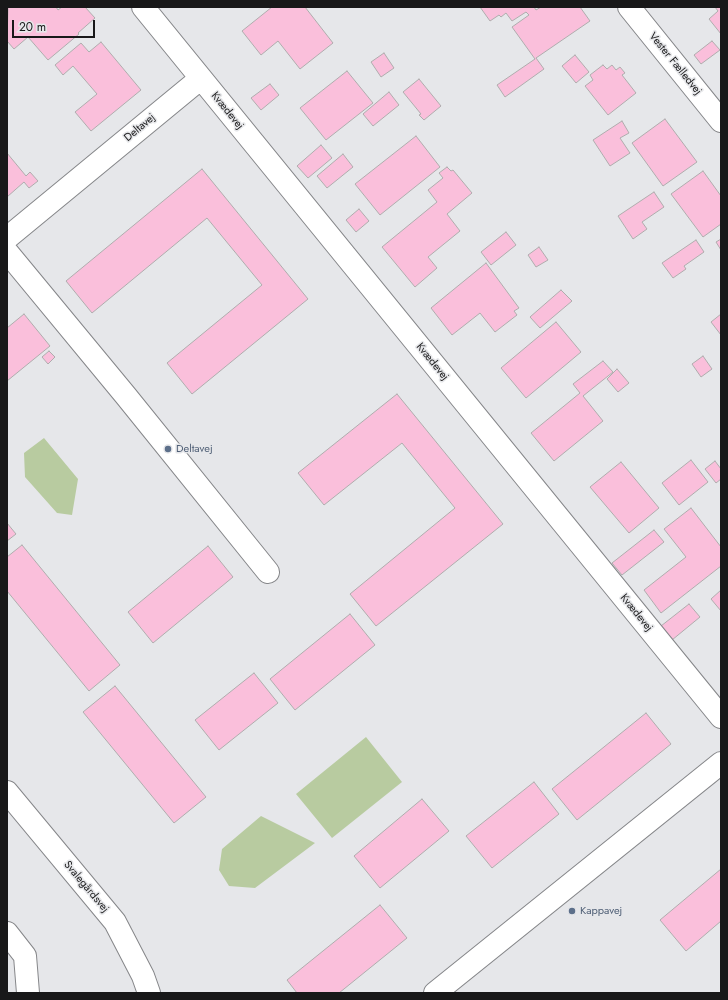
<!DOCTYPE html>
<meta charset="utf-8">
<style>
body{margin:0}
#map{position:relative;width:728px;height:1000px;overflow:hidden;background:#e6e7ea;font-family:Jost,sans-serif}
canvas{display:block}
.frame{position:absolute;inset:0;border:8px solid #181819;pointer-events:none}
.scale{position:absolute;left:12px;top:20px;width:83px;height:18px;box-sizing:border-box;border:2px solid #181819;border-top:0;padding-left:5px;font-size:12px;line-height:14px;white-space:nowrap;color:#181819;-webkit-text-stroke:3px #e6e7ea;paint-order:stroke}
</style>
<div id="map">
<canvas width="728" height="1000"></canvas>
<div class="frame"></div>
<div class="scale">20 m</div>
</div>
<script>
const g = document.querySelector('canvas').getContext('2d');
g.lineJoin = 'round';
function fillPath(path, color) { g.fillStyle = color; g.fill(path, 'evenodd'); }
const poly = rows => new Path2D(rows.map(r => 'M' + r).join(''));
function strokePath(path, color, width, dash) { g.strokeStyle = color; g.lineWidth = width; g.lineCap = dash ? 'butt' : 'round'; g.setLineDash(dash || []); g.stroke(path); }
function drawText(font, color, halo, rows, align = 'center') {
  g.font = font + ' Jost,sans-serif'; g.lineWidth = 3; g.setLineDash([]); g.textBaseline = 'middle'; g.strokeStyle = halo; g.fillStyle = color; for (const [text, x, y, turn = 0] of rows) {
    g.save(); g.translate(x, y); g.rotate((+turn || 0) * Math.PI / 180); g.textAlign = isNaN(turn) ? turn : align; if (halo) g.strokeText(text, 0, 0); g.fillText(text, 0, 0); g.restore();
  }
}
const green = poly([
 [44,438,78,479,72,515,57,513,25,477,24,453],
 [366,737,402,782,332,838,296,794],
 [261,816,315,843,255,888,229,886,219,870,222,849]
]);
const building = poly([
 [8,7,56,7,58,10,62,7,85,7,95,18,78,33,79,34,48,60,28,37,14,49,7,41,8,7],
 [272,7,305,7,333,43,300,69,278,41,261,55,242,31,272,7],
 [480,7,534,7,536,10,541,7,580,7,590,21,536,58,544,69,505,97,497,85,535,59,512,27,529,15,526,12,512,21,506,13,501,17,499,15,490,21,480,7],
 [715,7,721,7,721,34,709,19,718,11,715,7],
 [712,41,720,50,701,64,694,55,712,41],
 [101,42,141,90,91,131,75,112,97,94,73,66,63,75,55,65,81,43,89,52,101,42],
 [384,53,394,68,381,77,371,62,384,53],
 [575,55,589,72,576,83,562,66,575,55],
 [603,65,607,69,612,65,616,70,620,67,625,73,622,75,636,93,608,115,585,86,593,80,590,75,603,65],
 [347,71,373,103,326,140,300,108,347,71],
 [419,79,441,106,424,120,419,115,421,114,403,92,419,79],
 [270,84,279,95,261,110,251,98,270,84],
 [389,92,399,105,373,126,363,114,389,92],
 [665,119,697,162,663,186,632,143,665,119],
 [622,121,629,133,620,138,630,153,610,166,593,140,622,121],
 [416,136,440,167,380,215,355,184,416,136],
 [321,145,332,158,308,178,297,166,321,145],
 [7,153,26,176,30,172,38,181,29,188,24,182,7,197,7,153],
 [343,154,353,167,327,188,317,176,343,154],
 [447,167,451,171,453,170,472,193,447,214,460,231,428,257,437,268,415,287,382,247,437,202,428,190,443,178,439,173,447,167],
 [202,169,308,299,192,394,167,363,262,285,207,218,92,313,66,281,202,169],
 [703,171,721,196,721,224,703,237,671,194,703,171],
 [654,192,664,207,642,222,647,229,633,239,618,216,654,192],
 [359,209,369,221,356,232,346,220,359,209],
 [506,232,516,245,491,265,481,252,506,232],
 [721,239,721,250,716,242,721,239],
 [696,240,704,252,684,266,686,269,673,278,662,263,696,240],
 [539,247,548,260,536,267,528,255,539,247],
 [486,263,519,308,514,311,517,315,495,332,480,313,452,335,431,308,486,263],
 [561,290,572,301,540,328,530,317,561,290],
 [24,314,50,346,7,381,7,328,24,314],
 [721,314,721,335,711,322,721,314],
 [556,322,581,352,526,398,501,368,556,322],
 [49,351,55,357,48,364,42,357,49,351],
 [703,356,712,369,701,377,692,364,703,356],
 [603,361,613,372,583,396,603,421,554,461,531,433,580,393,573,384,603,361],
 [617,369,629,383,618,392,607,379,617,369],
 [397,394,503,524,376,626,350,594,455,508,402,443,324,505,298,473,397,394],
 [691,460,708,482,679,505,662,483,691,460],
 [715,461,721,469,721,479,716,483,705,469,715,461],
 [621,462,659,508,629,533,590,487,621,462],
 [691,508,721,547,721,566,661,613,644,590,686,557,664,529,691,508],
 [7,523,16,534,7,541,7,523],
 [654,530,664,542,622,575,612,563,654,530],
 [22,545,120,665,89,691,7,591,7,557,22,545],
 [208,546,233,577,153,643,128,612,208,546],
 [721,590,721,611,711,599,721,590],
 [689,604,700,617,672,640,661,626,689,604],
 [350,614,375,645,295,710,270,679,350,614],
 [254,673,278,703,219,750,195,720,254,673],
 [115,686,206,797,174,823,83,712,115,686],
 [646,713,671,744,577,820,552,789,646,713],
 [534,782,559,814,492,868,466,836,534,782],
 [422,799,449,831,380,888,354,856,422,799],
 [721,869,721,921,686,951,660,920,721,869],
 [380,905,407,938,339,993,297,993,287,980,380,905]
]);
const minor = poly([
 [143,7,721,717],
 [629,7,721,121],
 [7,238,200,79],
 [7,252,126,396,268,572],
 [7,933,25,956,28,993],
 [435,993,721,763]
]);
const tertiary = poly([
 [7,792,115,922,143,976,149,993]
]);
const markers = [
 [168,449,4,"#5c6f8a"],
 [572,911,4,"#5c6f8a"]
];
const streetNames = [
 ["Vester Fælledvej",675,64,51],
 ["Kvædevej",227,111,51],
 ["Deltavej",140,128,-40],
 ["Kvædevej",432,362,51],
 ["Kvædevej",636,613,51],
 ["Svalegårdsvej",86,887,50]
];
const serviceNames = [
 ["Deltavej",176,449],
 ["Kappavej",580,911]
];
fillPath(green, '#b8cba0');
fillPath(building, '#fabfdb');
strokePath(building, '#afacad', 1);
strokePath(minor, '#858689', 24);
strokePath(tertiary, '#858689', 24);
strokePath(minor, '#fff', 22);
strokePath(tertiary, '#fff', 22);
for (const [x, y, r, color] of markers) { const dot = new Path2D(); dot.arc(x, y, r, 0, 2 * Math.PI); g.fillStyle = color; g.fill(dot); strokePath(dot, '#e6e7ea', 1.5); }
drawText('11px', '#181819', '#e6e7ea', streetNames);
drawText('11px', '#4e5e75', '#e6e7ea', serviceNames, 'left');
</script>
